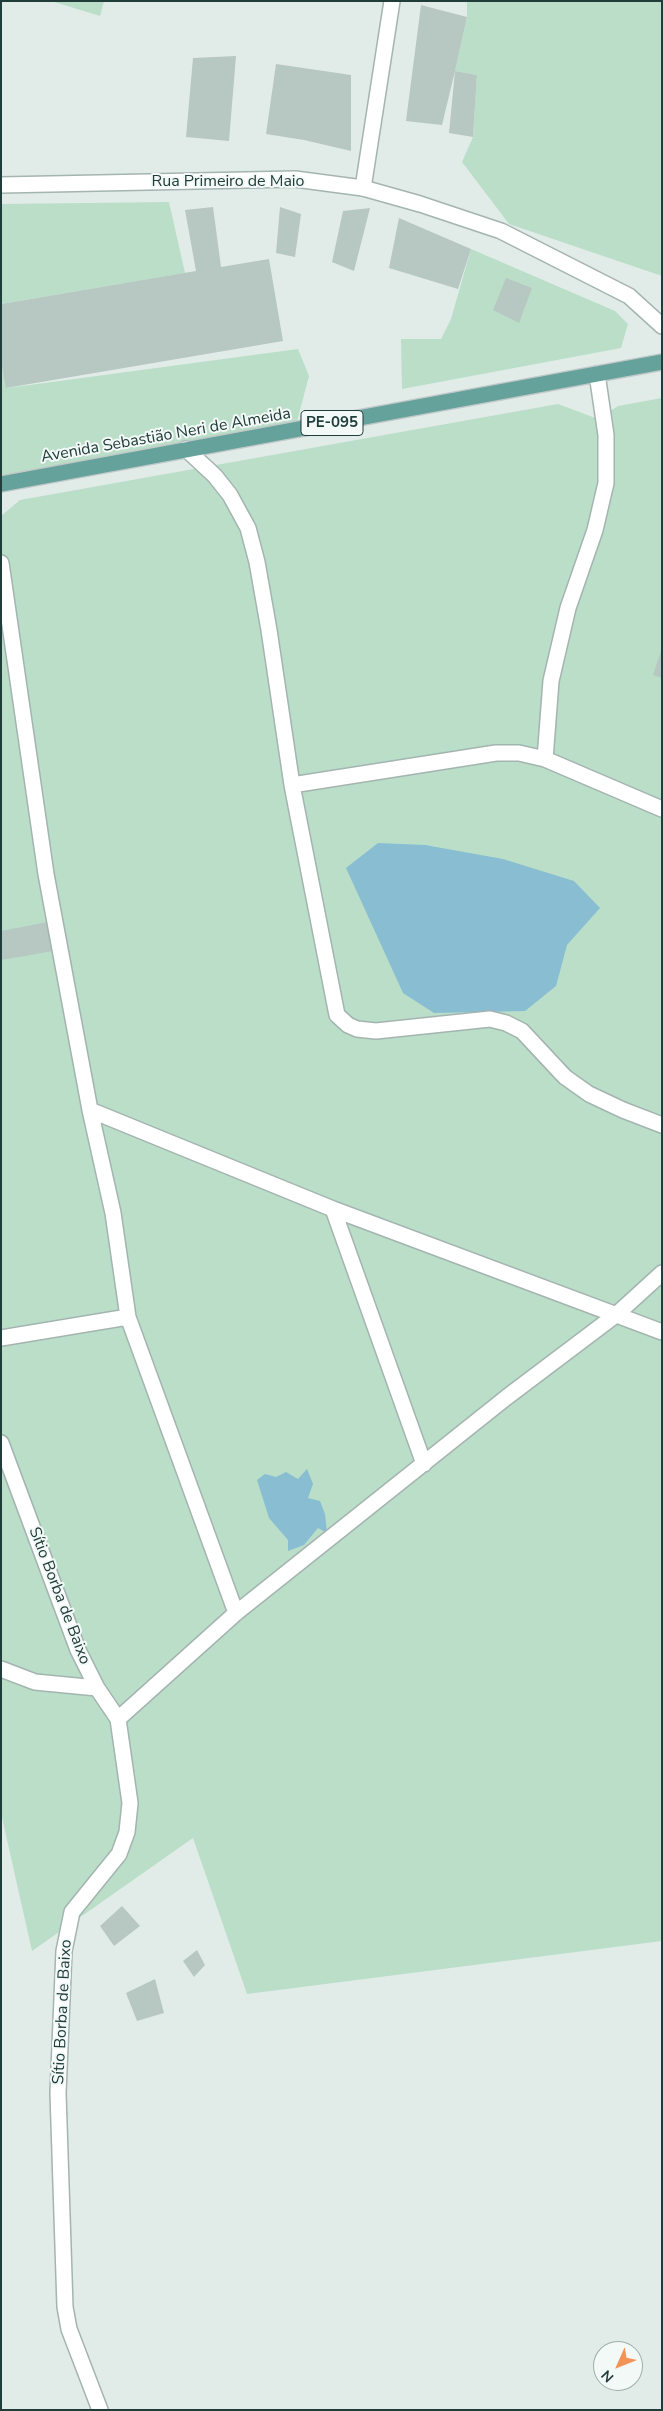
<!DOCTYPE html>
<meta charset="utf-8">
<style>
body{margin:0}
#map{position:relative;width:663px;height:2411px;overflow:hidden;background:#e1ece9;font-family:"Nunito Sans",sans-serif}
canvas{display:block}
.frame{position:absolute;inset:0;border:2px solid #213d39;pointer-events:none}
.north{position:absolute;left:593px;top:2341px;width:50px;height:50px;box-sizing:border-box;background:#f2f9f6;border:1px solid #9eaeaa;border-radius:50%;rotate:226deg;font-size:14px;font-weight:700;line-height:20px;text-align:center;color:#213d39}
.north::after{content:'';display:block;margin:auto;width:18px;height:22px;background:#f49358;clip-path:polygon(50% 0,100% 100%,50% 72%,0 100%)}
</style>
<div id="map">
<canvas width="663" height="2411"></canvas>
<div class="frame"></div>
<div class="north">N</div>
</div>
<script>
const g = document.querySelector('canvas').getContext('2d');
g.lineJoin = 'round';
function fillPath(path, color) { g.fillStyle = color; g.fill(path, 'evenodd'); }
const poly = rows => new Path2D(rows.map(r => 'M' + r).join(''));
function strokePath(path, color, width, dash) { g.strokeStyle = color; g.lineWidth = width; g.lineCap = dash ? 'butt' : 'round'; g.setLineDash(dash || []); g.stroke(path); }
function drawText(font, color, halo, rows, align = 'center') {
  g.font = font + ' "Nunito Sans",sans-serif'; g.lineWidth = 4; g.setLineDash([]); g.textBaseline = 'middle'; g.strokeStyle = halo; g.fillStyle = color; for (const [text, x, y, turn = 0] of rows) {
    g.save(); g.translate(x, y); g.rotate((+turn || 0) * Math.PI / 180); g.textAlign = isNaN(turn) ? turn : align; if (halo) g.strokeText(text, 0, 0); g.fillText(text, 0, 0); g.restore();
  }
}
const green = poly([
 [51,1,104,1,100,16],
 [467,1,662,1,662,276,509,224,462,162,473,137,477,75,455,71,467,17],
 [169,202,185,273,1,304,1,204],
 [471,249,615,311,628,324,621,348,402,389,401,339,441,339,451,319],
 [298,349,309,376,296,425,1,475,1,361,7,388],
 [662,398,662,1941,247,1994,193,1838,32,1951,1,1813,1,516,20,500,558,404,598,419,618,406]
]);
const water = poly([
 [378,843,425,845,503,859,574,881,600,908,567,945,556,986,525,1011,434,1013,403,993,346,868],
 [307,1469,313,1484,308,1498,320,1501,325,1514,327,1533,318,1528,304,1545,288,1551,288,1540,269,1518,257,1480,265,1474,276,1477,286,1472,298,1479]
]);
const building = poly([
 [421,5,467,17,455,71,477,75,473,137,449,133,455,71,442,125,406,121],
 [236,56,229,141,186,137,193,58],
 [276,64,351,75,351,151,304,140,266,134],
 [213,207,221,267,269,259,283,341,6,388,1,361,1,304,196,271,185,210],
 [280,207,301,214,295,257,276,253],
 [370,208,354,271,332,262,343,211],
 [399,218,471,249,458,289,389,268],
 [506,278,532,288,519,323,493,310],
 [661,651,662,652,662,678,653,675],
 [48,922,53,951,1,960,1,931],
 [122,1906,140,1926,114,1946,100,1926],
 [197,1950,205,1965,194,1977,183,1961],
 [155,1979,164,2013,137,2021,126,1993]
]);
const minor = poly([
 [363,188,392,1],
 [186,449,215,476,230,495,248,528,257,562,269,630,292,785,337,1015,348,1025,357,1029,376,1031,490,1019,506,1023,522,1031,565,1077,589,1094,623,1110,662,1125],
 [1,563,46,874,90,1110,113,1213,128,1317,236,1613],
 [545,759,551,681,568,608,595,530,606,483,606,435,597,374],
 [292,785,496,753,519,753,545,759,662,809],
 [90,1110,333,1209,662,1332],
 [333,1209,424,1464],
 [1,1338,128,1317],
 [1,1443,78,1650,97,1688,118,1719,130,1803,127,1832,119,1854,72,1912,64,1951,58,2093,65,2307,69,2329,100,2410],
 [1,1669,35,1682,97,1688],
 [118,1719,236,1613,507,1397,617,1314,662,1273]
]);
const tertiary = poly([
 [1,185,295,179,363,188,420,204,501,231,629,296,662,326]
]);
const primary = poly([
 [1,484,662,362]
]);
const shields = [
 [332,423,62]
];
const shieldNames = [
 ["PE-095",332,423]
];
const streetNames = [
 ["Rua Primeiro de Maio",228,182],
 ["Avenida Sebastião Neri de Almeida",166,436,-10],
 ["Sítio Borba de Baixo",59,1596,69],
 ["Sítio Borba de Baixo",63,2012,-87]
];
fillPath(green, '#badec8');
fillPath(water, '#89bdd2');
fillPath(building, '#b7c7c2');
strokePath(minor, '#a4b4b1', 18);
strokePath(tertiary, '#a4b4b1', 18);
strokePath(primary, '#c1c9c8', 18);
strokePath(minor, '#fff', 15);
strokePath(tertiary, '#fff', 15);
strokePath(primary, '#65a29b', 15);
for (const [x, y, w] of shields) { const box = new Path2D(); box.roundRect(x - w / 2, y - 12.5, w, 25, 4); g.fillStyle = '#f2f9f6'; g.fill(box); strokePath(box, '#213d39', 1); }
drawText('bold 15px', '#213d39', null, shieldNames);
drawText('16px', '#213d39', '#f2f9f6', streetNames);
</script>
